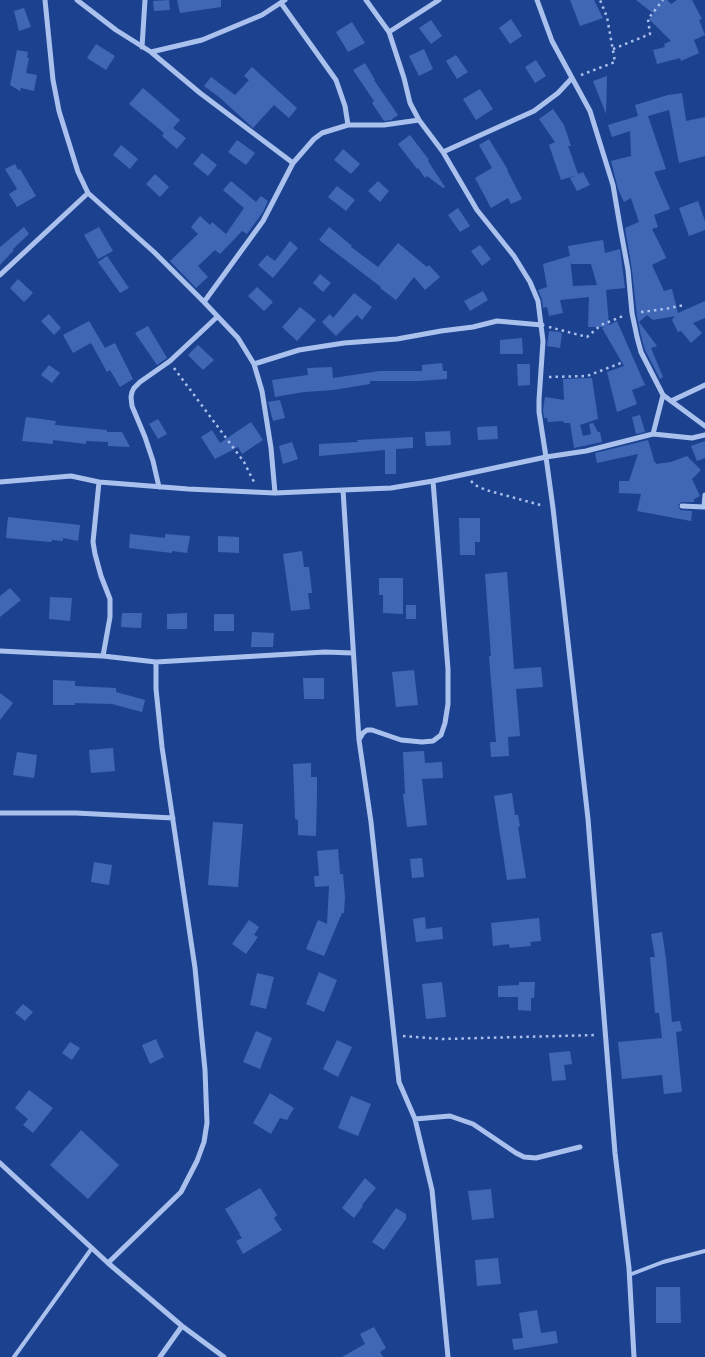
<!DOCTYPE html>
<style>
body{margin:0}
canvas{display:block;background:#1c418f}
</style>
<canvas width="705" height="1357"></canvas>
<script>
const g = document.querySelector('canvas').getContext('2d');
g.lineJoin = 'round';
function fillPath(path, color) { g.fillStyle = color; g.fill(path, 'evenodd'); }
const poly = rows => new Path2D(rows.map(r => 'M' + r).join(''));
function strokePath(path, color, width, dash) { g.strokeStyle = color; g.lineWidth = width; g.lineCap = dash ? 'butt' : 'round'; g.setLineDash(dash || []); g.stroke(path); }
const building = poly([
 [169,0,170,10,154,11,153,1],
 [177,0,221,0,221,7,180,13],
 [570,0,594,0,603,18,580,26],
 [636,0,667,0,671,4,677,0,692,0,702,19,699,20,705,35,694,40,699,53,681,61,680,58,657,64,653,50,665,47,664,44,671,41,649,19,654,14],
 [24,8,31,27,19,31,14,11],
 [511,19,522,36,510,44,499,28],
 [431,20,442,36,431,44,419,28],
 [352,22,365,43,348,52,336,32],
 [96,44,115,56,106,70,87,58],
 [424,49,433,69,419,76,409,56],
 [17,50,28,52,27,58,29,58,26,73,37,75,34,91,21,88,20,91,10,85],
 [456,55,468,72,457,79,446,61],
 [536,60,546,76,535,83,525,67],
 [365,63,375,80,374,80,398,115,391,120,384,121,372,103,374,101,353,70],
 [252,67,297,108,289,118,274,105,253,128,219,97,204,86,211,77,235,95,249,80,244,76],
 [607,76,606,114,593,81],
 [143,88,180,120,173,128,186,138,177,149,162,136,164,133,129,104],
 [480,89,493,109,476,120,463,99],
 [682,93,686,121,705,117,705,156,679,163,669,110,648,116,666,169,654,172,670,209,654,215,658,227,652,229,664,253,666,258,652,265,664,291,672,289,678,313,705,301,705,318,693,323,702,333,691,343,681,331,678,332,672,320,675,316,653,320,647,315,639,322,657,346,651,348,663,377,660,379,645,350,641,336,637,316,632,270,625,228,639,222,631,198,624,202,618,189,611,161,631,156,630,131,612,137,608,125,638,116,635,105,668,95],
 [553,109,564,125,571,146,568,146,578,174,583,172,590,185,577,191,570,178,577,175,561,180,549,145,555,142,539,119],
 [410,135,429,160,428,161,445,187,443,188,427,176,425,178,418,168,417,169,398,144],
 [489,139,508,170,507,170,522,199,511,204,508,198,491,208,475,178,492,168,479,145],
 [237,140,255,153,246,165,228,152],
 [121,145,138,159,130,169,113,155],
 [343,149,360,164,351,174,334,160],
 [202,153,217,165,208,176,193,164],
 [15,164,18,170,20,169,36,196,17,207,9,194,17,189,5,169],
 [155,174,169,187,160,197,146,184],
 [231,181,256,202,261,196,268,201,263,212,247,234,242,231,220,254,215,250,198,266,208,277,196,288,170,261,198,234,191,227,200,216,210,225,212,222,226,234,244,208,223,190],
 [378,181,389,191,380,202,368,191],
 [337,186,355,200,346,211,328,197],
 [698,201,705,221,705,230,689,236,679,208],
 [458,208,470,226,460,232,448,215],
 [24,227,29,234,13,249,14,250,0,265,0,247],
 [99,227,113,251,98,259,84,235],
 [329,227,352,246,351,247,378,267,398,243,427,267,429,265,440,277,425,290,414,277,396,300,380,288,381,287,319,240],
 [603,240,605,253,620,249,625,288,606,290,609,325,617,321,645,385,632,390,637,404,617,412,607,372,624,366,602,328,605,327,588,327,589,297,560,300,563,313,549,316,547,307,543,308,542,300,538,290,547,287,543,264,570,256,568,246],
 [570,257,571,264,591,264,597,285,573,286],
 [290,241,298,248,273,278,258,265,267,255,275,261],
 [480,245,491,259,482,266,471,251],
 [107,256,129,288,120,293,98,262],
 [320,274,331,283,323,292,313,283],
 [18,279,33,293,24,302,10,288],
 [257,287,273,302,264,311,248,296],
 [483,291,488,300,470,311,464,301],
 [354,293,372,307,362,320,357,315,336,336,322,322,330,314,333,318],
 [300,307,316,320,297,341,282,327],
 [49,314,61,328,54,335,41,321],
 [89,321,105,348,115,343,133,379,120,387,110,370,107,372,91,343,73,353,63,335],
 [148,326,167,358,157,365,135,333],
 [549,331,560,332,562,334,560,348,547,346],
 [522,338,523,354,500,354,500,340],
 [198,345,214,360,203,370,188,355],
 [442,363,443,371,447,371,447,379,418,381,370,381,370,384,333,390,304,392,275,397,272,380,308,375,307,368,332,367,333,378,380,371,422,371,422,365],
 [517,364,530,364,530,385,518,386],
 [49,365,60,373,52,383,41,375],
 [592,378,598,419,580,425,583,436,591,434,589,424,593,423,598,432,600,432,602,442,574,448,570,423,564,423,563,421,548,422,547,418,544,418,543,410,545,397,564,400,563,379],
 [280,400,285,418,273,421,268,402],
 [640,415,645,432,636,434,632,417],
 [26,417,56,421,55,425,107,430,107,432,122,432,130,447,108,446,108,442,86,441,86,444,53,440,53,444,22,441],
 [158,419,167,434,158,439,149,424],
 [251,422,263,440,242,454,238,447,215,459,201,437,212,430,220,443],
 [497,426,498,439,478,440,477,427],
 [450,431,451,445,426,446,425,432],
 [413,437,413,448,396,449,396,474,385,474,385,450,319,456,319,444,358,442,357,440],
 [648,440,654,460,653,462,655,461,656,464,671,462,687,456,701,470,692,479,700,496,694,499,694,502,682,502,678,505,680,510,692,511,691,521,637,511,641,494,619,493,619,481,629,481,638,454,597,463,595,453],
 [705,441,705,458,697,461,691,446],
 [292,442,298,459,283,464,279,446],
 [8,517,80,525,78,541,63,538,63,541,52,540,51,542,6,538],
 [459,518,480,518,480,542,475,542,475,555,460,555],
 [130,534,165,538,165,534,190,536,187,553,172,551,172,553,129,548],
 [218,536,239,537,239,553,218,552],
 [302,551,304,567,309,567,312,593,308,593,310,609,291,611,283,554],
 [507,572,514,669,541,667,543,687,516,689,520,736,508,737,509,756,491,757,490,742,496,742,489,656,491,656,485,574],
 [379,578,403,578,403,614,383,613,383,595,379,595],
 [10,588,21,600,0,617,0,596],
 [50,597,72,598,70,621,49,619],
 [406,605,416,605,416,619,406,619],
 [122,613,142,613,141,628,121,627],
 [187,613,187,629,167,629,167,614],
 [214,614,234,614,234,631,214,631],
 [252,632,274,633,273,647,251,647],
 [414,670,418,705,396,707,392,672],
 [303,678,324,678,324,699,304,699],
 [53,680,75,681,75,686,116,688,116,692,145,700,142,712,112,704,75,703,75,705,53,705],
 [0,693,13,703,0,720],
 [113,748,115,771,91,773,89,750],
 [424,751,425,763,442,762,443,778,422,779,427,825,407,827,403,794,405,794,403,752],
 [17,752,37,755,34,778,13,775],
 [311,763,311,777,317,777,317,794,316,836,298,835,298,820,295,819,295,817,293,764],
 [512,793,515,815,518,815,520,826,518,827,526,878,507,880,494,796],
 [213,822,243,824,238,887,208,885],
 [338,849,340,874,343,874,345,897,344,913,342,913,324,956,306,949,318,920,327,924,329,886,315,887,314,876,319,876,317,851],
 [422,858,424,877,412,878,410,859],
 [94,862,112,865,109,885,91,882],
 [425,917,426,929,442,927,443,939,416,942,413,919],
 [539,918,541,941,530,942,531,946,510,948,509,944,493,946,491,923],
 [249,920,259,927,254,935,258,937,246,954,232,944],
 [662,932,666,959,672,1022,680,1021,682,1031,676,1032,682,1092,664,1094,662,1075,622,1079,618,1042,662,1038,659,1013,655,1013,650,957,655,957,651,934],
 [319,972,337,980,324,1012,306,1004],
 [257,973,274,977,266,1009,250,1005],
 [442,982,446,1017,426,1019,422,984],
 [519,982,535,982,534,998,531,998,531,1011,518,1010,518,997,498,997,498,986,519,985],
 [23,1004,33,1012,25,1021,15,1013],
 [256,1031,272,1038,260,1069,243,1062],
 [156,1039,164,1057,150,1064,142,1045],
 [337,1040,352,1047,338,1077,323,1069],
 [70,1042,80,1048,72,1060,62,1053],
 [570,1051,572,1064,564,1065,566,1080,552,1081,549,1053],
 [29,1090,53,1108,33,1133,23,1125,28,1119,15,1108],
 [270,1093,294,1108,287,1120,280,1118,271,1134,253,1123],
 [351,1096,371,1104,358,1136,338,1128],
 [81,1130,119,1165,88,1199,50,1165],
 [365,1178,376,1188,362,1205,363,1206,354,1218,342,1208],
 [260,1188,277,1215,274,1218,282,1230,243,1254,236,1241,242,1238,239,1234,240,1234,225,1209],
 [491,1189,494,1218,472,1220,468,1191],
 [396,1208,406,1214,406,1219,384,1250,372,1242],
 [498,1258,501,1284,477,1286,475,1260],
 [656,1287,680,1287,681,1323,656,1323],
 [537,1310,541,1333,556,1331,558,1343,514,1350,512,1339,523,1338,519,1313],
 [374,1327,386,1348,380,1352,383,1357,342,1357,365,1344,360,1334]
]);
const path = poly([
 [613,49,650,34,648,19,663,0],
 [581,75,615,62,607,17,600,0],
 [641,312,665,309,684,305],
 [549,327,587,337,601,325,623,316],
 [174,368,244,462,255,484],
 [549,377,587,376,621,363],
 [471,481,475,485,486,490,544,506],
 [403,1036,443,1039,597,1035]
]);
const service = poly([
 [629,1275,663,1262,705,1251],
 [14,1357,92,1248]
]);
const minor = poly([
 [45,0,53,80,59,111,78,172,88,193,154,252,204,302,238,338,254,364,262,391,271,448,275,493],
 [77,0,116,30,151,52,200,93,293,163],
 [366,0,389,32,404,78,410,103,419,120,443,152,477,210,514,256,530,282,538,301,543,341,539,400,539,412,546,457,586,451,653,434,663,395],
 [537,0,552,41,590,111,608,169,613,185,620,226,628,270,632,313,637,337,641,352,663,395,705,426],
 [281,3,336,80,345,106,348,125],
 [389,32,439,0],
 [142,47,145,0],
 [151,52,202,40,262,15,285,0],
 [443,152,534,111,558,93,572,78],
 [0,275,88,193],
 [204,302,263,221,293,163,314,139,322,133,348,125,384,125,419,120],
 [254,364,299,350,344,343,397,339,441,331,473,327,497,321,542,325],
 [671,401,705,385],
 [653,434,692,438,705,435],
 [0,482,71,476,99,482,188,489,275,493,343,490,359,740,371,822,399,1082,415,1119,432,1190,448,1357],
 [99,482,93,542,95,554,101,576,110,599,110,617,103,656],
 [159,487,153,461,145,437,132,406,131,397,132,392,134,388,140,382,170,361,217,317],
 [343,490,391,488,433,481,546,457,553,508,588,819,615,1153,629,1268,634,1357],
 [682,506,704,507,705,495],
 [0,651,103,656,156,662,325,652,353,653],
 [360,738,363,733,367,730,372,730,401,740,422,742,433,741,441,735,445,723,448,704,448,669,433,481],
 [0,813,76,813,173,818],
 [415,1119,450,1116,473,1124,516,1153,524,1157,536,1158,580,1147],
 [0,1163,108,1263,182,1326,224,1357],
 [108,1263,181,1192,197,1161,204,1142,207,1123,205,1070,195,968,162,747,156,689,156,662],
 [160,1357,182,1326]
]);
fillPath(building, '#4067b5');
strokePath(path, '#aac1ee', 2.5, [2.5, 4]);
strokePath(service, '#aac1ee', 4);
strokePath(minor, '#aac1ee', 5);
</script>
